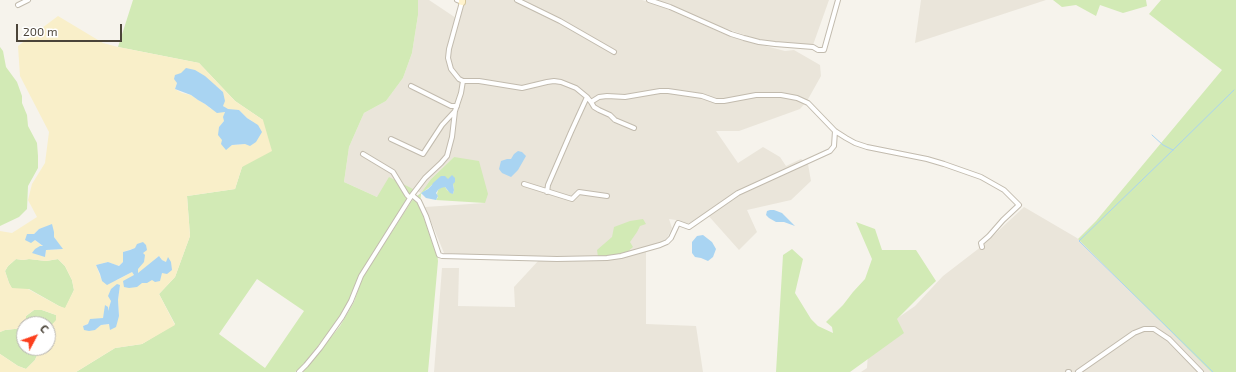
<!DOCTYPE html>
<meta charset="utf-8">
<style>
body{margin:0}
#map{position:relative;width:1236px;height:372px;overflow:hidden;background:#f6f3ec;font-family:"Exo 2",sans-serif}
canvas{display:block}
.north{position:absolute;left:16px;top:316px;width:40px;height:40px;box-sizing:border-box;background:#fff;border:1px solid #b7b4b0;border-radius:50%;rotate:49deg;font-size:11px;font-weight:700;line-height:16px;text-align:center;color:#4b4439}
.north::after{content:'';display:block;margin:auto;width:14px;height:18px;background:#fc3f1d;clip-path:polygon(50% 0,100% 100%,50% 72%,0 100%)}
.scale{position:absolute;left:16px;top:24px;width:106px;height:18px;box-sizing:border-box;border:2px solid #4b4439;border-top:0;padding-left:5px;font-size:12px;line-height:14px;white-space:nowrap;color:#4b4439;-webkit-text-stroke:3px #fff;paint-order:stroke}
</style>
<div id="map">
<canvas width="1236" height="372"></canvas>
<div class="north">С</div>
<div class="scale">200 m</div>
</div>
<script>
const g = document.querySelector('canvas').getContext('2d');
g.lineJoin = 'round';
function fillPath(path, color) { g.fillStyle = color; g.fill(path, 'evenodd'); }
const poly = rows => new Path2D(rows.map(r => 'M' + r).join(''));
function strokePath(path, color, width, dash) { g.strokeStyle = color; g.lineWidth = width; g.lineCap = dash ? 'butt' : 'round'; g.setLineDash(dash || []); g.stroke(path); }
const residential = poly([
 [418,0,429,0,456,18,460,19,465,0,642,0,658,5,731,37,785,51,794,50,820,65,821,76,807,101,800,109,739,131,716,131,738,163,763,147,780,157,786,166,801,159,808,164,811,181,791,200,747,210,757,232,739,250,706,213,686,225,676,220,669,219,672,228,667,238,659,243,628,252,598,257,520,257,444,253,425,207,485,203,454,157,431,179,421,193,417,191,377,197,344,182,349,147,364,113,386,101,403,78,412,53,418,15],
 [653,0,829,0,813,45,785,44,756,39,713,24],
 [921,0,1046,0,915,43],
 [1024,207,1077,238,1211,372,861,372,867,368,869,338,915,306,943,276,982,246],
 [638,252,646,252,646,324,696,326,703,372,434,372,442,268,459,268,458,306,515,307,514,287,539,260,597,260]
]);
const green = poly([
 [133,0,418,0,418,15,412,53,403,78,386,101,364,113,349,147,344,182,377,197,389,177,417,191,407,202,359,275,352,294,343,313,302,367,295,372,76,372,115,348,142,344,175,324,159,294,175,277,190,236,187,196,235,189,242,167,263,120,235,101,199,63,118,47],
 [257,279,304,311,265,368,219,334],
 [1053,0,1146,0,1147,6,1123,13,1100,5,1096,16,1076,5,1062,7],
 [1161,0,1236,0,1236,372,1211,372,1078,239,1096,221,1222,70,1149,14],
 [0,47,3,51,6,67,17,82,22,96,22,103,27,115,28,126,37,143,38,156,38,168,28,186,27,209,19,217,0,226],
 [454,157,479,161,488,194,485,203,436,200,438,197,437,194,438,190,441,187,445,187,447,190,453,194,454,190,453,184,448,179,432,185,421,194,420,206,437,253,438,261,428,372,303,372,340,326,354,302,362,278,413,199,421,193,431,179],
 [643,219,646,224,640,226,637,232,630,242,633,247,625,254,598,257,597,250,612,237,614,227,630,221],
 [856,222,875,229,882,250,916,250,936,281,919,297,897,319,904,333,850,372,776,372,783,255,792,249,803,259,795,293,811,319,818,326,833,333,832,327,826,322,843,305,853,292,865,279,872,259],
 [16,259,23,260,29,259,46,261,58,259,65,266,72,280,74,290,65,309,59,306,29,289,12,289,9,283,5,271,8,266],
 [34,310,42,310,56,315,57,320,48,329,48,324,26,324,26,316],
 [24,328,24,348,40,348,35,360,26,369,18,366,0,354,0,332,5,330]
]);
const sand = poly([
 [58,16,103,43,118,47,199,63,235,101,263,120,272,151,242,167,235,189,187,196,190,236,175,277,159,294,175,325,142,344,115,348,76,372,0,372,0,354,18,366,26,369,35,360,40,348,48,348,48,329,56,320,56,315,42,310,34,310,26,316,26,324,24,324,24,328,5,330,0,332,0,231,12,233,37,217,28,200,32,184,45,163,49,132,20,76,18,46],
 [177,83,216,86,223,92,223,106,228,110,239,110,247,118,252,121,245,144,232,145,226,149,219,127,224,121,225,112,211,109,205,104,198,100,191,95,182,93,175,89],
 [46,227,54,232,54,237,62,249,46,250,45,257,44,247,27,234,34,234,39,229],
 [135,248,138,274,159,256,162,260,166,262,168,257,161,275,142,283,134,275,132,272,117,280,102,281,96,265,108,262,118,266,123,262,123,252],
 [16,259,23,260,29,259,46,261,58,259,65,266,72,280,74,290,65,308,59,306,28,289,12,288,9,283,5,271,8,266],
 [120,285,118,300,119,316,110,324,101,325,95,330,83,326,98,319,103,318,106,305,108,313,111,301]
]);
const water = poly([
 [186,68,195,70,205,76,223,92,225,101,223,106,228,109,239,110,247,118,258,125,262,132,256,142,250,146,245,144,232,145,226,150,221,144,222,140,218,135,219,127,224,121,223,117,225,112,217,113,205,104,198,100,191,95,175,89,177,83,174,79,175,75,181,73],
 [518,151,522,152,526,156,518,170,511,177,502,173,499,169,501,161,507,159,511,159,514,154],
 [452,175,455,178,455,182,453,184,454,190,453,194,450,193,445,187,441,188,438,190,436,193,438,196,436,200,426,198,421,193,428,189,432,185,433,183,441,176,445,176,448,179],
 [770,210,774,210,782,213,795,226,784,222,776,222,769,218,766,215,767,211],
 [52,224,54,232,54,237,63,249,46,250,45,257,32,253,35,249,40,246,43,246,35,240,31,243,25,240,27,234,34,234,39,229],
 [703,235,712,242,716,249,713,257,708,261,701,258,695,257,692,253,692,242,697,236],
 [143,242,146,245,147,250,143,253,145,255,144,262,138,269,138,273,159,256,162,260,166,262,168,257,171,262,172,270,167,274,162,273,160,281,155,282,152,280,147,283,142,283,137,287,129,288,124,287,123,281,134,275,132,272,107,285,102,281,100,274,96,265,108,262,119,266,123,262,123,252,130,250,135,248,137,244],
 [117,284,120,285,118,300,119,316,116,327,110,330,109,324,101,325,95,330,89,331,84,330,83,326,88,324,90,319,103,318,105,305,108,307,108,311,111,301,108,296,111,289]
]);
const stream = poly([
 [1152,135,1163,145,1173,150],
 [1213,372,1079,241,1173,150,1234,90]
]);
const street = poly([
 [457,0,462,2,449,49,448,58,451,69,459,79,463,81,479,81,522,88,547,82,554,81,561,82,576,88,587,97,591,102,599,97,607,96,625,97,660,91,668,91,702,96,716,101,724,101,756,95,781,95,797,98,808,103,835,131,846,138,855,143,867,147,927,159,944,164,981,177,1004,190,1019,205,1003,220,989,236,981,243,982,247],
 [517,0,560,21,614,52],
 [649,0,670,7,731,34,744,38,759,42,775,44,813,47,818,50,824,50,838,0],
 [18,5,28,0],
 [411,86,451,106,457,106],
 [591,102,594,107,599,110,610,115,615,120,634,128],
 [391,139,423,154,442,125,455,111],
 [363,154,393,172,407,195,410,198],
 [524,184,572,199,579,192,607,196],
 [547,192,548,185,571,132,587,97],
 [412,195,419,201,426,216,439,255,442,256,557,259,607,258,621,256,660,245,667,242,671,238,678,223,689,227,738,193,830,151,834,146,835,131],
 [299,372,306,365,320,348,342,317,351,301,361,276,412,195,425,178,441,163,447,156,452,137,455,111,461,93,463,81],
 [1068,372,1069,372],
 [1078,372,1134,333,1144,329,1154,329,1169,339,1201,372]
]);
const secondary = poly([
 [462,2,462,0]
]);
fillPath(residential, '#eae5da');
fillPath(green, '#d2eab5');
fillPath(sand, '#f9efc9');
fillPath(water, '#a9d4f2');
strokePath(stream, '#a9d4f2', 1);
strokePath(street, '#c2bbae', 6);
strokePath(secondary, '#d6c79b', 8);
strokePath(street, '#fff', 4);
strokePath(secondary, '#fff3cd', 6);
</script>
